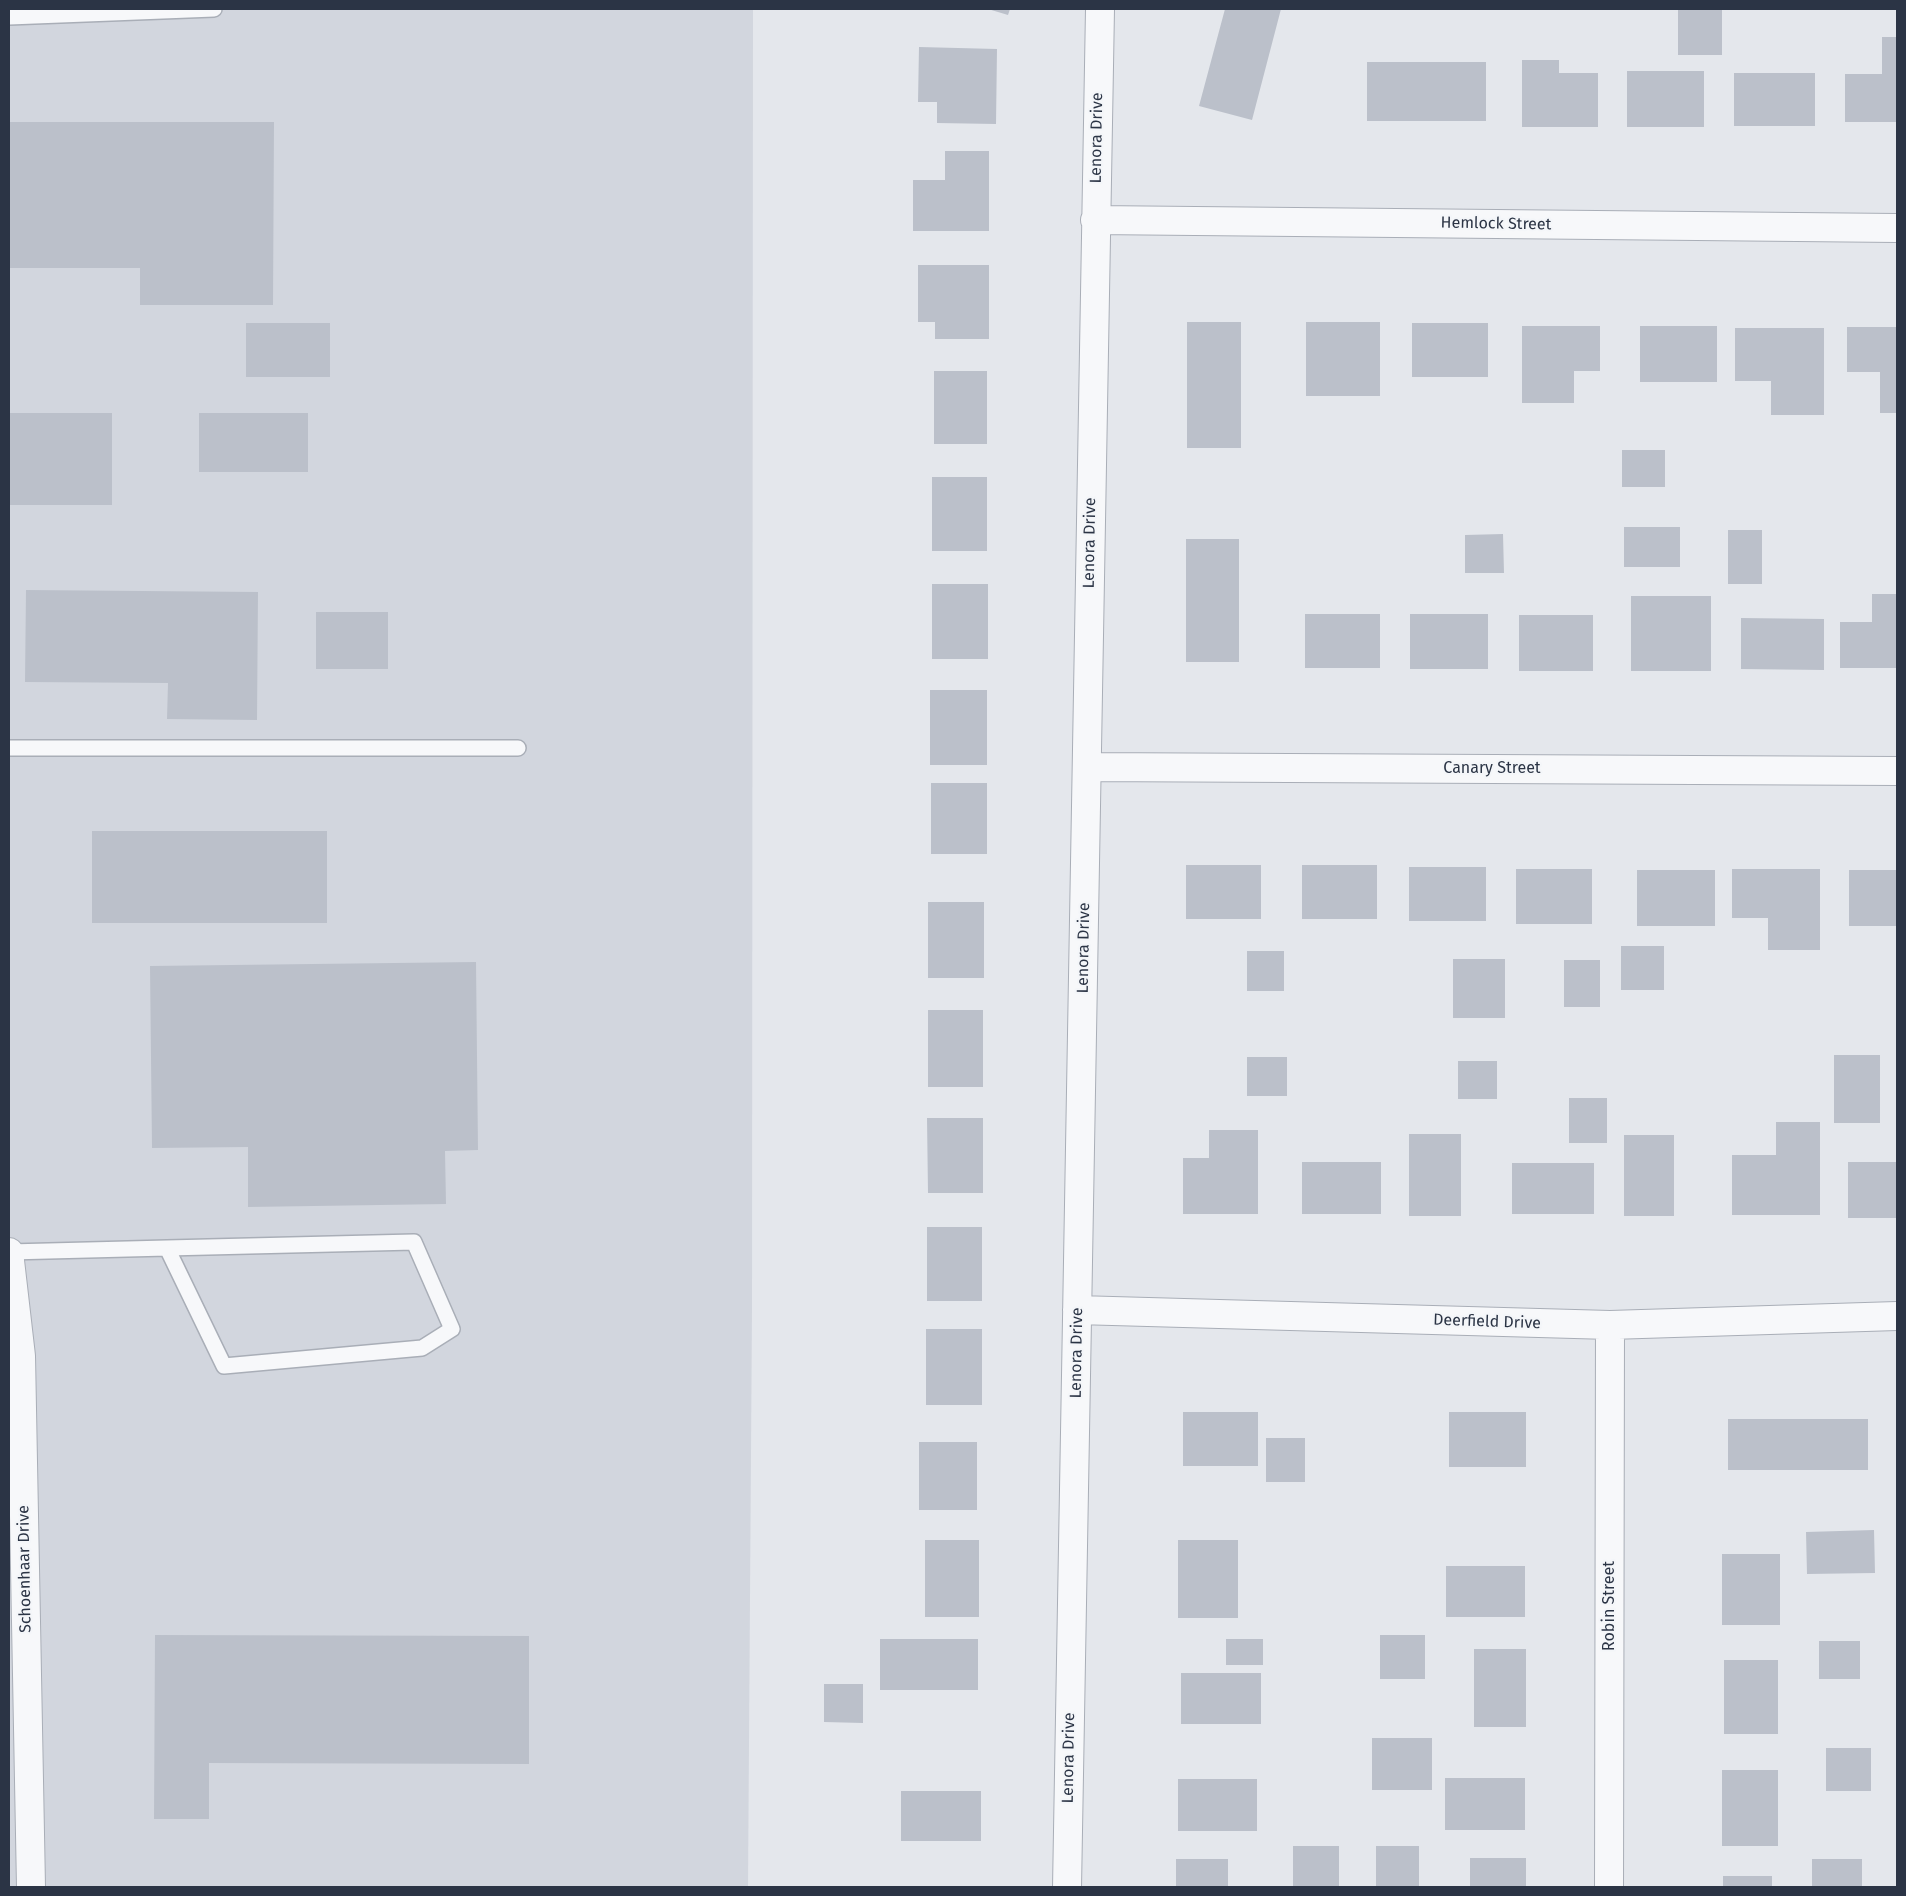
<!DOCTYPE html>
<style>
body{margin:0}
#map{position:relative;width:1906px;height:1896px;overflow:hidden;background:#e4e7ec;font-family:"Fira Sans",sans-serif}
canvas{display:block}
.frame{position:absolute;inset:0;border:10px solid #2b3445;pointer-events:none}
</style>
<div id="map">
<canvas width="1906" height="1896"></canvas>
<div class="frame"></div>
</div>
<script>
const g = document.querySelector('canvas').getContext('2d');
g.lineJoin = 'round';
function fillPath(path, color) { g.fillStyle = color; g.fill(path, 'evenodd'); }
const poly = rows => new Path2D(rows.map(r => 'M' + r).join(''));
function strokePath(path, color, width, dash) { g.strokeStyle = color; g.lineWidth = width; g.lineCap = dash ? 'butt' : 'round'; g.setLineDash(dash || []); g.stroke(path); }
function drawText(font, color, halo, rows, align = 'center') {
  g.font = font + ' "Fira Sans",sans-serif'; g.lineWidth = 4.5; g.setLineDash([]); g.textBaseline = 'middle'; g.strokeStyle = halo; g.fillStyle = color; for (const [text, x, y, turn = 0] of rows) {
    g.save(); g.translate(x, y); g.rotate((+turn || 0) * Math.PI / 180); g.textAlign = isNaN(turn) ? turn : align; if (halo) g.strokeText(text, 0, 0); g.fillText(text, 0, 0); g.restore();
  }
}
const built = poly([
 [9,9,753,9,752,1309,748,1887,9,1887]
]);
const building = poly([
 [988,9,1010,9,1008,15],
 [1225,9,1281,9,1252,120,1199,106],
 [1678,9,1722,9,1722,55,1678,55],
 [1882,37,1897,37,1897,122,1845,122,1845,74,1882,74],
 [919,47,997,49,996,124,937,123,937,102,918,102],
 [1522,60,1559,60,1559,73,1598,73,1598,127,1522,127],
 [1367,62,1486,62,1486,121,1367,121],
 [1627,71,1704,71,1704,127,1627,127],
 [1734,73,1815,73,1815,126,1734,126],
 [9,122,274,122,273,305,140,305,140,268,9,268],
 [945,151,989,151,989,231,913,231,913,180,945,180],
 [918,265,989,265,989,339,935,339,935,322,918,322],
 [1187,322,1241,322,1241,448,1187,448],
 [1306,322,1380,322,1380,396,1306,396],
 [246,323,330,323,330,377,246,377],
 [1412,323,1488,323,1488,377,1412,377],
 [1522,326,1600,326,1600,371,1574,371,1574,403,1522,403],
 [1640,326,1717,326,1717,382,1640,382],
 [1847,327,1897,327,1897,413,1880,413,1880,372,1847,372],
 [1735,328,1824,328,1824,415,1771,415,1771,381,1735,381],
 [934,371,987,371,987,444,934,444],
 [9,413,112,413,112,505,9,505],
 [199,413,308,413,308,472,199,472],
 [1622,450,1665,450,1665,487,1622,487],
 [932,477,987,477,987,551,932,551],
 [1624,527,1680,527,1680,567,1624,567],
 [1728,530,1762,530,1762,584,1728,584],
 [1503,534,1504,573,1465,573,1465,535],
 [1186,539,1239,539,1239,662,1186,662],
 [932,584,988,584,988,659,932,659],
 [26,590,258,592,257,720,167,719,168,683,25,682],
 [1872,594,1897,594,1897,668,1840,668,1840,622,1872,622],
 [1631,596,1711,596,1711,671,1631,671],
 [316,612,388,612,388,669,316,669],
 [1305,614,1380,614,1380,668,1305,668],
 [1410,614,1488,614,1488,669,1410,669],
 [1519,615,1593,615,1593,671,1519,671],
 [1741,618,1824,619,1824,670,1741,669],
 [930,690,987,690,987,765,930,765],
 [931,783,987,783,987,854,931,854],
 [92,831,327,831,327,923,92,923],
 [1186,865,1261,865,1261,919,1186,919],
 [1302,865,1377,865,1377,919,1302,919],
 [1409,867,1486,867,1486,921,1409,921],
 [1516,869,1592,869,1592,924,1516,924],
 [1732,869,1820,869,1820,950,1768,950,1768,918,1732,918],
 [1637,870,1715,870,1715,926,1637,926],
 [1849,870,1897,870,1897,926,1849,926],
 [928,902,984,902,984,978,928,978],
 [1621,946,1664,946,1664,990,1621,990],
 [1247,951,1284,951,1284,991,1247,991],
 [1453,959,1505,959,1505,1018,1453,1018],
 [1564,960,1600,960,1600,1007,1564,1007],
 [476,962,478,1150,445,1151,446,1204,248,1207,248,1147,152,1148,150,966],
 [928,1010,983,1010,983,1087,928,1087],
 [1834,1055,1880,1055,1880,1123,1834,1123],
 [1247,1057,1287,1057,1287,1096,1247,1096],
 [1458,1061,1497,1061,1497,1099,1458,1099],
 [1569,1098,1607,1098,1607,1143,1569,1143],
 [927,1118,983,1118,983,1193,928,1193],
 [1776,1122,1820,1122,1820,1215,1732,1215,1732,1155,1776,1155],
 [1209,1130,1258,1130,1258,1214,1183,1214,1183,1158,1209,1158],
 [1409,1134,1461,1134,1461,1216,1409,1216],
 [1624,1135,1674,1135,1674,1216,1624,1216],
 [1302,1162,1381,1162,1381,1214,1302,1214],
 [1848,1162,1897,1162,1897,1218,1848,1218],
 [1512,1163,1594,1163,1594,1214,1512,1214],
 [927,1227,982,1227,982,1301,927,1301],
 [926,1329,982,1329,982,1405,926,1405],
 [1183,1412,1258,1412,1258,1466,1183,1466],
 [1449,1412,1526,1412,1526,1467,1449,1467],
 [1728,1419,1868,1419,1868,1470,1728,1470],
 [1266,1438,1305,1438,1305,1482,1266,1482],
 [919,1442,977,1442,977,1510,919,1510],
 [1874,1530,1875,1573,1807,1574,1806,1532],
 [925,1540,979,1540,979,1617,925,1617],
 [1178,1540,1238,1540,1238,1618,1178,1618],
 [1722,1554,1780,1554,1780,1625,1722,1625],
 [1446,1566,1525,1566,1525,1617,1446,1617],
 [155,1635,529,1636,529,1764,209,1763,209,1819,154,1819],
 [1380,1635,1425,1635,1425,1679,1380,1679],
 [880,1639,978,1639,978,1690,880,1690],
 [1226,1639,1263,1639,1263,1665,1226,1665],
 [1819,1641,1860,1641,1860,1679,1819,1679],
 [1474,1649,1526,1649,1526,1727,1474,1727],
 [1724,1660,1778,1660,1778,1734,1724,1734],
 [1181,1673,1261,1673,1261,1724,1181,1724],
 [824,1684,863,1684,863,1723,824,1722],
 [1372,1738,1432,1738,1432,1790,1372,1790],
 [1826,1748,1871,1748,1871,1791,1826,1791],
 [1722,1770,1778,1770,1778,1846,1722,1846],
 [1445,1778,1525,1778,1525,1830,1445,1830],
 [1178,1779,1257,1779,1257,1831,1178,1831],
 [901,1791,981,1791,981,1841,901,1841],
 [1293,1846,1339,1846,1339,1887,1293,1887],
 [1376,1846,1419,1846,1419,1887,1376,1887],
 [1470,1858,1526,1858,1526,1887,1470,1887],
 [1176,1859,1228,1859,1228,1887,1176,1887],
 [1812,1859,1862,1859,1862,1887,1812,1887],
 [1723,1876,1772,1876,1772,1887,1723,1887]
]);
const lane = poly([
 [9,17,214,9],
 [9,748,518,748],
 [9,1252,167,1248,414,1242,452,1329,422,1348,224,1366,167,1248]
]);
const street = poly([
 [1095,220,1897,228],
 [1087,767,1897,771],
 [9,1252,21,1356,31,1887],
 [1077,1310,1610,1325,1897,1316],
 [1067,1887,1100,9],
 [1609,1887,1610,1325]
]);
const streetNames = [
 ["Lenora Drive",1097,138,-89],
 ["Hemlock Street",1496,224,1],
 ["Lenora Drive",1090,543,-89],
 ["Canary Street",1492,769],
 ["Lenora Drive",1084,948,-89],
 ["Deerfield Drive",1487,1322,2],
 ["Lenora Drive",1077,1353,-89],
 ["Schoenhaar Drive",25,1569,-91],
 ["Robin Street",1610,1606,-90],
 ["Lenora Drive",1069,1758,-89]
];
fillPath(built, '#d2d6de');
fillPath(building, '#bbc0ca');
strokePath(lane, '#a9aeb7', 18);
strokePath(street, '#a9aeb7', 30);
strokePath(lane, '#f7f8fa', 15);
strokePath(street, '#f7f8fa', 28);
drawText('16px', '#2b3445', '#f4f6f9', streetNames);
</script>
